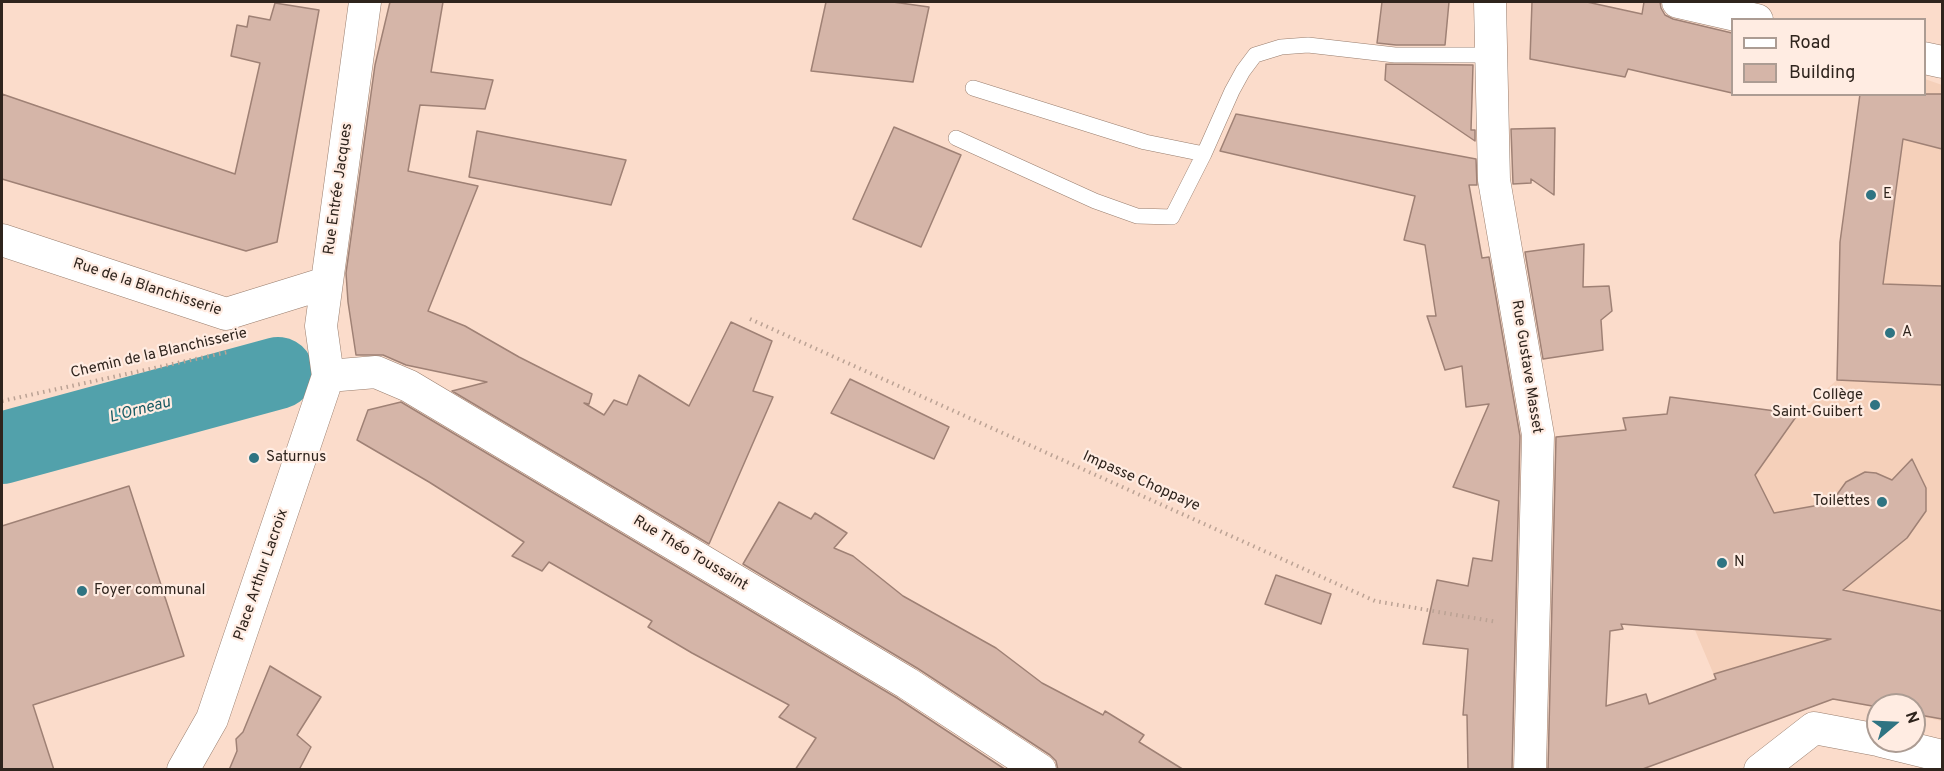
<!DOCTYPE html>
<meta charset="utf-8">
<style>
body{margin:0}
#map{position:relative;width:1944px;height:771px;overflow:hidden;background:#fbdccb;font-family:Overpass,sans-serif}
canvas{display:block}
.frame{position:absolute;inset:0;border:3px solid #2f241d;pointer-events:none}
.legend{position:absolute;left:1731px;top:18px;width:195px;height:78px;box-sizing:border-box;background:#ffece2;border:2px solid #ac9c93;margin:0;padding:8px 10px;list-style:none;font-size:18px;color:#2f241d}
.legend li{display:flex;align-items:center;gap:12px;height:30px}
.legend b{width:30px;border:2px solid #ac9c93}
.north{position:absolute;left:1866px;top:693px;width:60px;height:60px;box-sizing:border-box;background:#ffece2;border:2px solid #ac9c93;border-radius:50%;rotate:71deg;font-size:16px;font-weight:700;line-height:24px;text-align:center;color:#2f241d}
.north::after{content:'';display:block;margin:auto;width:21px;height:27px;background:#2f7482;clip-path:polygon(50% 0,100% 100%,50% 72%,0 100%)}
</style>
<div id="map">
<canvas width="1944" height="771"></canvas>
<div class="frame"></div>
<ul class="legend">
<li><b style="height:8px;background:#fff"></b>Road</li>
<li><b style="height:16px;background:#d5b5a8"></b>Building</li>
</ul>
<div class="north">N</div>
</div>
<script>
const g = document.querySelector('canvas').getContext('2d');
g.lineJoin = 'round';
function fillPath(path, color) { g.fillStyle = color; g.fill(path, 'evenodd'); }
const poly = rows => new Path2D(rows.map(r => 'M' + r).join(''));
function strokePath(path, color, width, dash) { g.strokeStyle = color; g.lineWidth = width; g.lineCap = dash ? 'butt' : 'round'; g.setLineDash(dash || []); g.stroke(path); }
function drawText(font, color, halo, rows, align = 'center') {
  g.font = font + ' Overpass,sans-serif'; g.lineWidth = 4.5; g.setLineDash([]); g.textBaseline = 'middle'; g.strokeStyle = halo; g.fillStyle = color; for (const [text, x, y, turn = 0] of rows) {
    g.save(); g.translate(x, y); g.rotate((+turn || 0) * Math.PI / 180); g.textAlign = isNaN(turn) ? turn : align; if (halo) g.strokeText(text, 0, 0); g.fillText(text, 0, 0); g.restore();
  }
}
const built = poly([
 [1925,79,1942,85,1942,721,1914,715,1914,705,1878,705,1878,708,1833,699,1738,732,1695,630,1647,626,1623,418,1667,414,1670,397,1798,414,1837,380,1840,241,1860,95,1924,94]
]);
const river = poly([
 [2,448,278,373]
]);
const building = poly([
 [390,2,443,2,431,72,493,80,485,109,420,105,408,171,478,186,428,311,465,326,519,357,592,394,589,404,584,403,604,415,614,400,627,405,639,375,689,406,731,322,772,341,753,391,773,397,709,544,452,391,487,382,406,365,383,355,356,355,348,302,346,273,375,65,390,2],
 [826,2,893,2,929,7,913,82,811,71,826,2],
 [1382,2,1449,2,1445,45,1396,45,1377,43,1382,2],
 [1532,2,1587,2,1642,14,1644,2,1660,2,1661,8,1665,15,1673,19,1732,33,1732,93,1628,69,1625,77,1530,59,1532,2],
 [275,3,319,10,277,242,246,251,2,179,2,94,235,174,260,63,231,56,237,25,247,27,249,16,270,20,275,3],
 [1386,64,1473,65,1471,130,1475,130,1475,141,1385,80,1386,64],
 [1860,94,1942,94,1942,149,1903,139,1883,284,1942,286,1942,385,1837,380,1840,242,1860,94],
 [1236,114,1476,159,1477,185,1469,185,1482,258,1489,257,1520,436,1512,770,1468,770,1467,715,1463,715,1468,649,1423,644,1437,580,1468,586,1473,558,1492,561,1499,501,1453,487,1489,404,1466,407,1462,366,1445,370,1427,316,1436,316,1425,245,1404,240,1415,196,1220,151,1236,114],
 [894,127,961,155,921,247,853,219,894,127],
 [1555,128,1554,195,1531,179,1531,183,1513,184,1511,129,1555,128],
 [477,131,626,160,611,205,469,177,477,131],
 [1584,244,1583,287,1609,286,1612,311,1601,320,1603,350,1543,359,1525,252,1584,244],
 [850,379,949,427,934,459,831,413,850,379],
 [1670,397,1798,414,1755,475,1774,513,1831,503,1846,482,1865,472,1876,473,1892,480,1912,459,1926,488,1926,511,1907,538,1843,590,1942,611,1942,719,1914,714,1914,705,1878,705,1878,707,1833,699,1640,770,1548,770,1556,437,1626,430,1623,418,1667,414,1670,397],
 [1621,624,1646,626,1831,639,1714,674,1716,679,1649,704,1646,694,1606,706,1610,631,1623,629,1621,624],
 [401,402,897,698,1006,770,795,770,816,738,779,717,789,705,692,653,648,627,652,621,549,562,542,571,512,556,524,542,429,482,357,440,368,410,401,402],
 [129,486,184,656,33,705,54,770,2,770,2,526,129,486],
 [779,502,811,519,815,513,847,533,834,548,853,556,903,596,996,648,1042,683,1103,715,1105,711,1144,735,1139,742,1184,770,1058,770,1056,761,1050,755,917,668,743,564,779,502],
 [1276,575,1331,594,1321,624,1265,604,1276,575],
 [270,666,321,697,297,735,311,747,299,770,229,770,237,751,236,739,243,732,270,666]
]);
const path = poly([
 [750,319,1375,601,1497,622],
 [2,401,228,352]
]);
const service = poly([
 [973,88,1145,142,1204,154,1232,91,1243,71,1255,55,1281,47,1308,45,1395,55,1492,55],
 [956,138,1095,201,1137,216,1172,217,1204,154]
]);
const minor = poly([
 [1490,2,1494,180,1538,435,1530,770],
 [1678,2,1757,20],
 [1924,58,1942,62],
 [2,240,226,314,326,283],
 [328,376,376,372,409,386,907,683,1040,770],
 [1881,741,1942,756],
 [183,770,212,719,328,376,321,326,365,2],
 [1760,770,1814,728,1878,740]
]);
const markers = [
 [1871,195,6,"#2f7482"],
 [1890,333,6,"#2f7482"],
 [1875,405,6,"#2f7482"],
 [254,458,6,"#2f7482"],
 [1882,502,6,"#2f7482"],
 [1722,563,6,"#2f7482"],
 [82,591,6,"#2f7482"]
];
const streetNames = [
 ["Rue Entrée Jacques",339,189,-82],
 ["Rue de la Blanchisserie",147,288,18],
 ["Chemin de la Blanchisserie",159,354,-13],
 ["Rue Gustave Masset",1526,367,81],
 ["Impasse Choppaye",1141,482,24],
 ["Rue Théo Toussaint",690,554,31],
 ["Place Arthur Lacroix",262,575,-71]
];
const poiNames = [
 ["E",1883,195],
 ["A",1902,333],
 ["Collège",1863,396,"right"],
 ["Saint-Guibert",1863,413,"right"],
 ["Saturnus",266,458],
 ["Toilettes",1870,502,"right"],
 ["N",1734,563],
 ["Foyer communal",94,591]
];
const waterNames = [
 ["L'Orneau",140,411,-15]
];
fillPath(built, '#f5d0ba');
strokePath(river, '#52a1ab', 72);
fillPath(building, '#d5b5a8');
strokePath(building, '#9f8175', 1.5);
strokePath(service, '#987d6d', 16);
strokePath(minor, '#987d6d', 33);
strokePath(path, '#bba294', 4, [1.5, 4.5]);
strokePath(service, '#fff', 15);
strokePath(minor, '#fff', 32);
for (const [x, y, r, color] of markers) { const dot = new Path2D(); dot.arc(x, y, r, 0, 2 * Math.PI); g.fillStyle = color; g.fill(dot); strokePath(dot, '#ffece2', 2); }
drawText('15px', '#2f241d', '#ffece2', streetNames);
drawText('15px', '#2f241d', '#ffece2', poiNames, 'left');
drawText('italic 16px', '#195c64', '#ffece2', waterNames);
</script>
